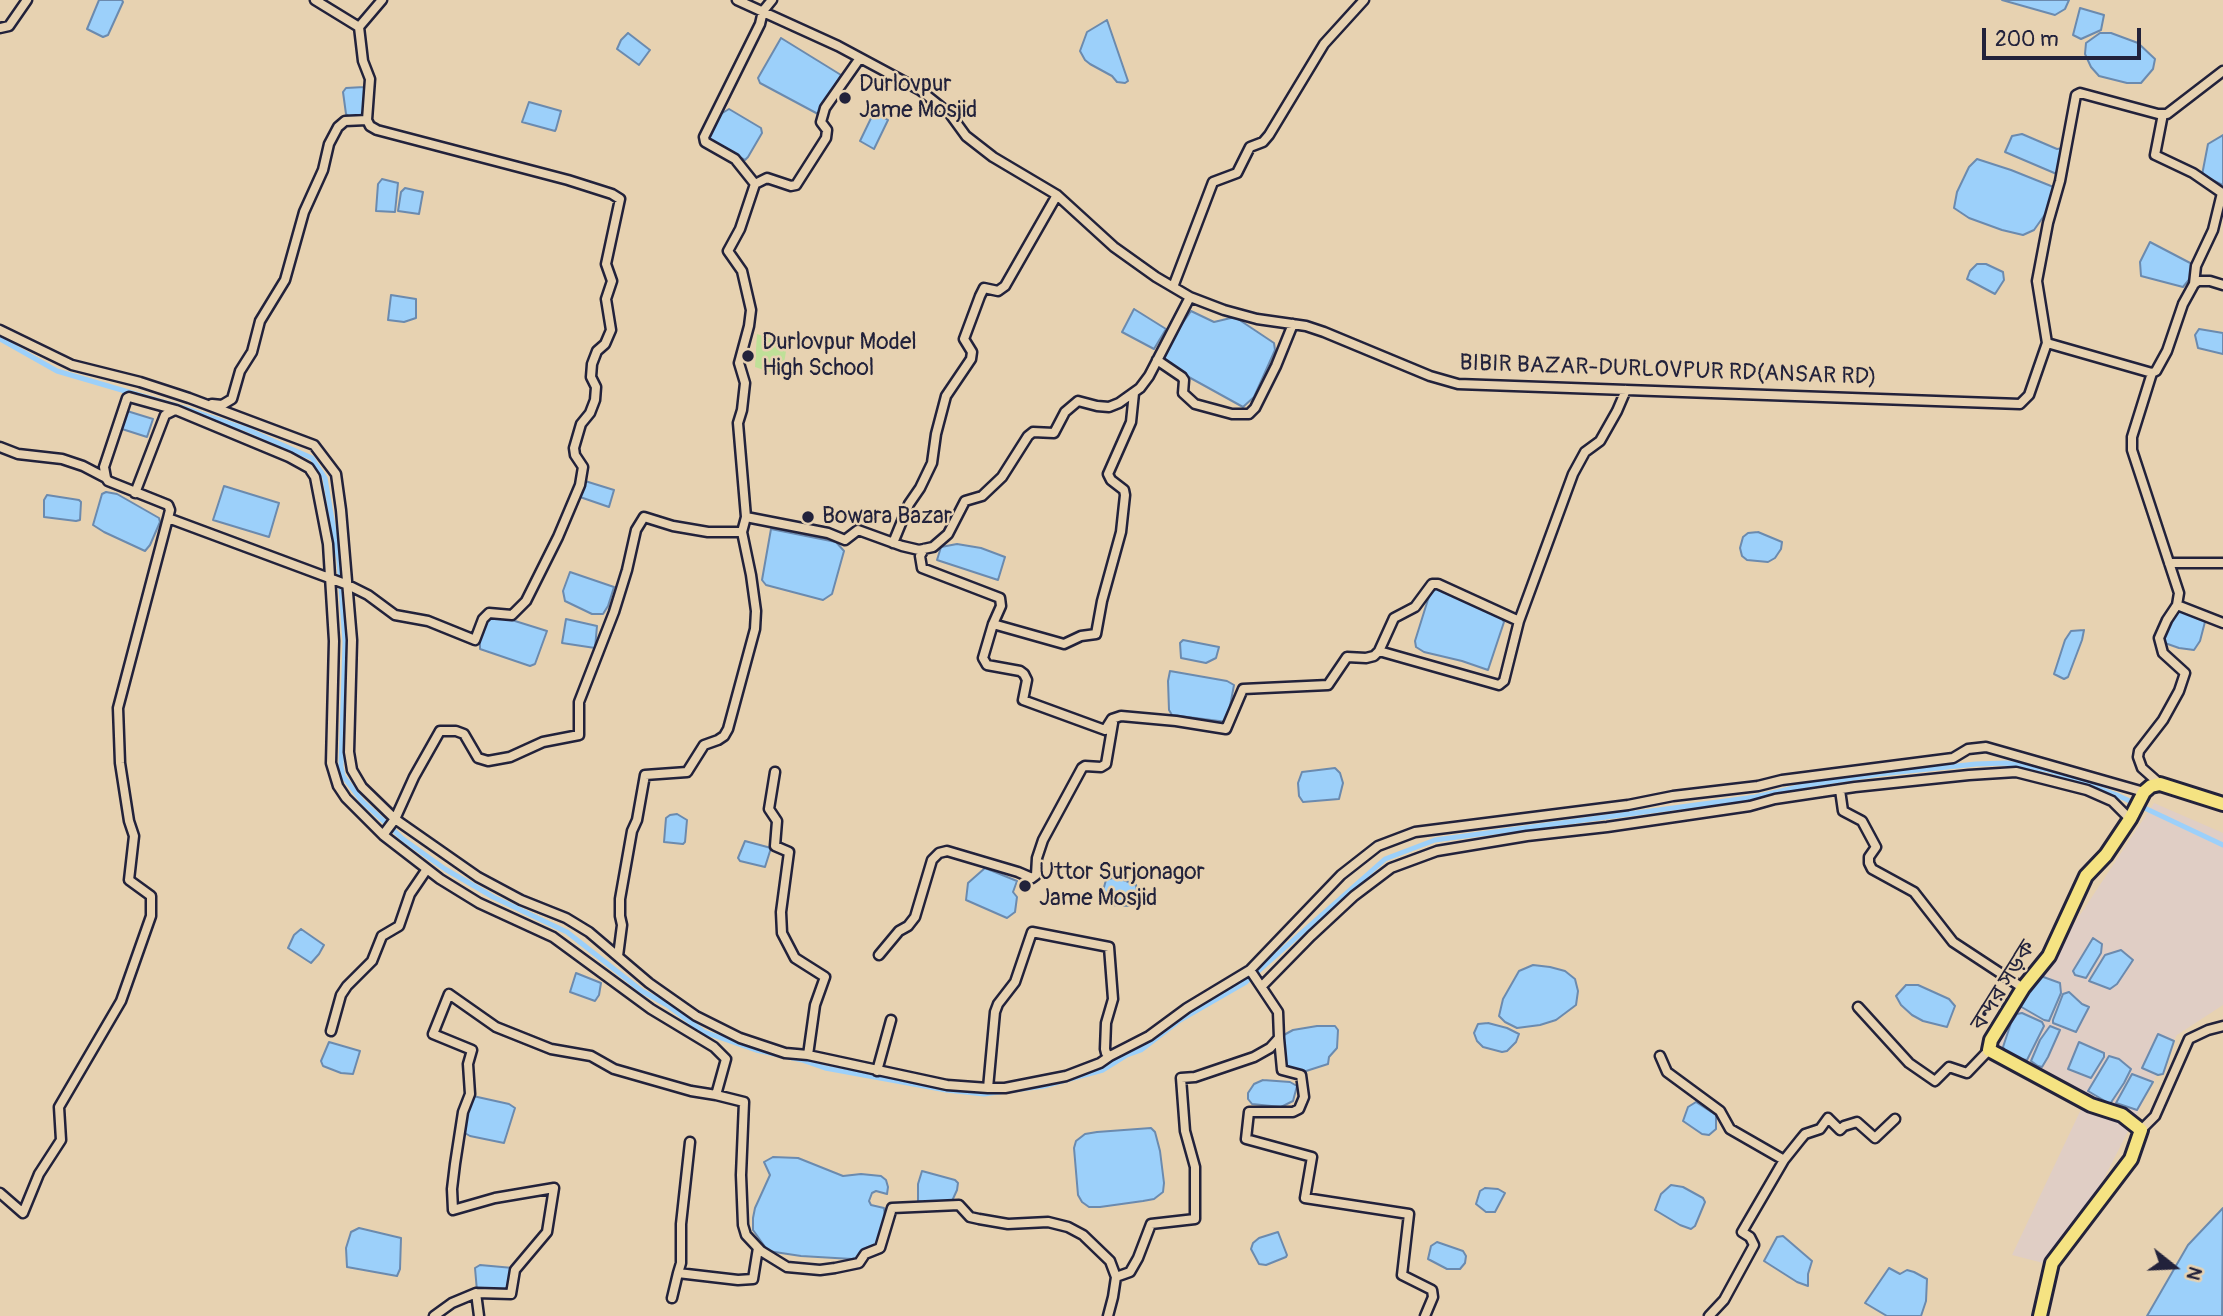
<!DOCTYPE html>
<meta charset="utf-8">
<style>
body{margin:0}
#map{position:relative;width:2223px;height:1316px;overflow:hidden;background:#e7d2b1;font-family:Pangolin,sans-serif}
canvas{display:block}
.north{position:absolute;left:2139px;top:1232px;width:70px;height:70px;-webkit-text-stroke:5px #e7d2b1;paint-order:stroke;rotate:108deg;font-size:19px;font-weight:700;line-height:28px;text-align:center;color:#22223b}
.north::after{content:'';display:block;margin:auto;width:24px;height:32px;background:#22223b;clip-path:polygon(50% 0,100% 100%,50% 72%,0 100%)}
.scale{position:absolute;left:1982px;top:28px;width:159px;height:32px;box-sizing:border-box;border:4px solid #22223b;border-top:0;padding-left:9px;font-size:21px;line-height:24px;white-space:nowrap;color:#22223b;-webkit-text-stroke:5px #e7d2b1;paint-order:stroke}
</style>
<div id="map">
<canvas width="2223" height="1316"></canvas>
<div class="north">N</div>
<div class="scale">200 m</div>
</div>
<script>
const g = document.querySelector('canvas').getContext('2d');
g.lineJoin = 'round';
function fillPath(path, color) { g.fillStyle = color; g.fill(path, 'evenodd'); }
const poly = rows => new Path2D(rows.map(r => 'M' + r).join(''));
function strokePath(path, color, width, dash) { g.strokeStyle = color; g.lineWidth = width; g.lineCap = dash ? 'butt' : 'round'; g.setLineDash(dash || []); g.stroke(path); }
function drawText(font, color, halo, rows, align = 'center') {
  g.font = font + ' Pangolin,"Noto Sans Bengali",sans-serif'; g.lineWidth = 5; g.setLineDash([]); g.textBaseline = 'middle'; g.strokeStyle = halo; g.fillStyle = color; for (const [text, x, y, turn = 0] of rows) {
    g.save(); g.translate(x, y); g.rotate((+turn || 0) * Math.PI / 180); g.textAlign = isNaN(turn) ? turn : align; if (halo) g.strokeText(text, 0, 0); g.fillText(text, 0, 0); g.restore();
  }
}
const built = poly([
 [2154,803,2223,833,2223,1005,2177,1035,2059,1267,2012,1255,2084,1103,1994,1045]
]);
const green = poly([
 [757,334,787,345,782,376,755,367]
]);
const water = poly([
 [99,0,122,0,123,2,108,35,103,37,87,29,99,0],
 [2002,0,2069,0,2065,9,2055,15,2002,0],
 [2080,8,2104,15,2101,30,2081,39,2073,35,2080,8],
 [1107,20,1128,81,1125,83,1117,82,1112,76,1090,64,1085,60,1080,51,1087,32,1107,20],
 [628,33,650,50,639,65,617,49,621,40,628,33],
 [2100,33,2111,33,2138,43,2155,59,2153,69,2141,83,2127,83,2099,76,2091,67,2085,54,2086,43,2100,33],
 [781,38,841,75,818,114,760,83,758,78,781,38],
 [364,87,367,108,364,114,350,117,346,114,343,92,346,88,364,87],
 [529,102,561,111,556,129,555,131,522,122,529,102],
 [729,109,761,128,762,133,748,157,745,160,706,139,719,115,729,109],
 [874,112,888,120,874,149,860,141,874,112],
 [2022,134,2057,149,2063,148,2059,175,2005,152,2012,136,2022,134],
 [2223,135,2223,185,2202,175,2208,144,2223,135],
 [1977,159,2011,170,2056,188,2046,213,2034,230,2023,235,2002,230,1969,218,1954,208,1957,192,1969,167,1977,159],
 [382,179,398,183,395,212,376,211,378,184,382,179],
 [405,188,423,192,419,214,398,211,401,192,405,188],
 [2150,242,2194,265,2192,276,2183,287,2141,276,2140,262,2150,242],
 [1977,264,1986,264,2003,272,2004,280,1995,294,1967,279,1970,271,1977,264],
 [391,295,416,299,416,318,404,322,388,320,391,295],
 [1134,309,1166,329,1154,349,1122,332,1134,309],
 [1191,311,1214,322,1235,317,1274,343,1275,350,1254,397,1243,407,1167,365,1164,358,1177,331,1191,311],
 [2199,329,2223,333,2223,354,2198,348,2195,335,2199,329],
 [127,411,153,419,147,437,122,429,127,411],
 [585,481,614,490,609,507,580,497,585,481],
 [224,486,279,503,269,537,213,520,224,486],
 [106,492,117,494,159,518,160,522,150,545,145,551,104,532,93,525,102,494,106,492],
 [47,495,79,500,81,502,80,520,76,521,44,517,44,500,47,495],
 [771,529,836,542,844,551,832,594,823,600,766,585,762,580,771,529],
 [1758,532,1782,542,1781,549,1775,558,1768,562,1747,560,1742,556,1740,548,1743,537,1748,533,1758,532],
 [957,544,981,548,1005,557,998,580,937,560,941,547,957,544],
 [570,572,614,587,608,606,603,614,592,614,565,601,563,591,570,572],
 [1438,588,1466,599,1502,619,1504,622,1488,670,1462,661,1424,652,1416,647,1415,641,1430,593,1438,588],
 [2178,608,2206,618,2200,641,2194,650,2179,648,2162,642,2161,636,2178,608],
 [499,616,547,631,535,664,530,666,480,649,480,639,489,617,499,616],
 [566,619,597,626,595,648,562,643,566,619],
 [2084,630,2082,640,2068,677,2064,679,2054,674,2065,640,2071,631,2084,630],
 [1183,640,1219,647,1216,658,1206,663,1181,658,1180,643,1183,640],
 [1170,671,1227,681,1234,685,1227,722,1172,715,1169,710,1168,681,1170,671],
 [1335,768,1340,773,1343,783,1339,799,1303,802,1299,796,1298,783,1302,772,1335,768],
 [677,814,687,820,685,842,683,844,664,842,666,818,670,815,677,814],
 [745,841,771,848,765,867,740,861,738,858,745,841],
 [985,868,1017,881,1013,892,1017,897,1015,912,1007,918,966,900,968,883,985,868],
 [1116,877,1136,885,1138,898,1130,906,1109,905,1103,902,1101,898,1106,880,1116,877],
 [301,929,324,945,319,954,311,963,288,948,294,935,301,929],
 [2093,938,2102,944,2101,953,2086,978,2075,975,2073,971,2093,938],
 [2121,950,2133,960,2117,984,2110,989,2089,981,2105,955,2121,950],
 [1533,965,1550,967,1565,971,1575,979,1578,991,1576,1005,1556,1020,1540,1025,1517,1028,1505,1022,1499,1016,1503,999,1519,971,1533,965],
 [576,973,601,983,599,995,595,1001,570,992,576,973],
 [2038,975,2060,983,2061,993,2049,1021,2044,1020,2018,1005,2038,975],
 [1906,985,1918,985,1949,999,1955,1006,1947,1027,1923,1021,1912,1015,1901,1005,1896,996,1906,985],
 [2069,992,2082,1004,2089,1007,2076,1032,2053,1023,2053,1020,2063,994,2069,992],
 [2022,1013,2042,1022,2044,1026,2027,1060,2019,1059,2005,1051,2003,1047,2011,1023,2017,1014,2022,1013],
 [1488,1023,1507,1028,1519,1034,1516,1042,1507,1051,1502,1052,1483,1047,1477,1041,1474,1033,1478,1024,1488,1023],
 [1317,1026,1335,1026,1338,1030,1337,1048,1329,1057,1328,1064,1303,1072,1287,1069,1284,1066,1282,1036,1293,1030,1317,1026],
 [2050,1026,2060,1030,2048,1057,2042,1067,2038,1066,2031,1061,2040,1040,2050,1026],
 [2158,1034,2174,1041,2163,1074,2158,1075,2142,1068,2158,1034],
 [329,1042,360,1051,353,1074,341,1073,323,1066,321,1061,329,1042],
 [2079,1042,2104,1053,2104,1057,2091,1078,2068,1069,2079,1042],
 [2109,1056,2119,1059,2131,1069,2124,1083,2110,1104,2088,1091,2109,1056],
 [2132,1074,2153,1082,2137,1110,2116,1103,2132,1074],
 [1263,1080,1290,1082,1297,1086,1293,1101,1281,1107,1252,1104,1248,1099,1248,1093,1254,1084,1263,1080],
 [473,1096,509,1104,515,1108,504,1143,470,1136,463,1132,464,1115,473,1096],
 [1696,1102,1716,1115,1716,1129,1709,1135,1702,1134,1683,1121,1688,1107,1696,1102],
 [1151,1128,1155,1132,1160,1151,1164,1183,1163,1192,1154,1199,1143,1201,1100,1207,1089,1207,1082,1202,1078,1195,1074,1148,1076,1141,1085,1134,1097,1132,1151,1128],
 [773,1157,798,1158,843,1176,861,1174,881,1176,886,1180,888,1187,887,1194,876,1191,872,1193,869,1201,871,1205,884,1208,885,1219,878,1247,862,1252,857,1258,852,1259,801,1256,768,1251,753,1230,753,1218,755,1208,770,1175,764,1162,773,1157],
 [922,1171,955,1180,958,1183,957,1190,952,1201,926,1203,918,1201,918,1184,922,1171],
 [1671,1185,1683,1187,1703,1198,1705,1202,1695,1226,1691,1229,1680,1225,1655,1210,1661,1194,1671,1185],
 [1485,1188,1498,1189,1505,1193,1495,1212,1486,1212,1476,1204,1480,1191,1485,1188],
 [2223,1208,2222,1316,2147,1316,2188,1245,2223,1208],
 [359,1228,401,1238,400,1269,397,1276,347,1267,346,1248,351,1232,359,1228],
 [1278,1232,1287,1255,1286,1257,1266,1265,1259,1264,1251,1249,1253,1243,1259,1238,1278,1232],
 [1783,1236,1812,1261,1808,1274,1808,1286,1797,1282,1764,1261,1777,1237,1783,1236],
 [1437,1242,1463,1251,1466,1256,1465,1263,1460,1269,1447,1269,1428,1259,1431,1246,1437,1242],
 [480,1265,513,1268,510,1292,477,1291,475,1268,480,1265],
 [1889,1268,1900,1274,1907,1270,1914,1272,1927,1279,1926,1301,1921,1316,1887,1316,1865,1303,1889,1268]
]);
const canal = poly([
 [0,339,57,371,190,410,246,429,312,458,325,478,339,561,345,642,341,766,343,776,362,801,403,839,445,869,493,897,567,932,642,991,667,1005,704,1032,756,1050,802,1060,825,1068,946,1090,984,1094,1044,1086,1103,1070,1127,1055,1141,1050,1180,1020,1246,982,1385,859,1435,840,1755,797,1807,785,1880,774,1976,764,2006,763,2048,770,2117,795,2223,845]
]);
const minor = poly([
 [315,0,359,27],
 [737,0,838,46,920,90,950,114,966,136,993,157,1057,195,1114,247,1156,277,1190,297,1224,310,1257,319,1306,326,1324,332,1430,376,1458,384,2020,404,2029,395,2047,343,2152,373,2156,371,2167,351,2183,304,2194,284,2198,281,2210,281,2223,285],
 [772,0,763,11,760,24,704,137,705,142,735,159,755,184,740,229,728,251,742,271,751,310,749,326,739,363,745,383,742,410,738,423,746,517,828,533,845,540,858,530,902,546,919,550,933,547,948,534,965,501,982,496,1002,477,1028,436,1033,432,1054,433,1065,412,1078,401,1097,406,1109,407,1119,403,1140,388,1149,376,1190,297],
 [0,28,9,26,27,0],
 [2163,114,2155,155,2193,173,2222,193,2213,230,2196,266,2194,284],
 [755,184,767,178,791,186,796,185,826,138,827,130,821,122,825,108,860,58],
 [1173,287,1213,182,1237,173,1250,147,1263,142,1269,135,1324,44,1364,0],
 [0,330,72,365,140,382,189,398,314,445,336,474,341,510,352,640,349,752,352,770,362,787,395,819,478,877,521,900,566,918,589,932,649,983,696,1016,740,1038,785,1053,808,1055,947,1085,988,1088,1005,1088,1066,1076,1100,1063,1110,1056],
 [2047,343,2037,281,2048,223,2060,181,2076,95,2080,93,2158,114,2167,114,2223,71],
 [1157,360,1182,377,1184,380,1183,393,1195,404,1232,414,1249,414,1255,408,1276,366,1293,324],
 [2152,373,2132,437,2132,450,2179,593,2177,605,2223,623],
 [1134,393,1131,422,1108,474,1111,480,1124,490,1125,495,1121,532,1102,601,1096,634,1081,636,1064,644,993,624,983,658,987,665,1020,671,1024,674,1027,680,1023,700,1105,730,1112,719,1121,716,1176,721,1226,729,1243,689,1328,685,1347,657,1366,658,1374,656,1379,651,1394,618,1415,607,1432,584,1438,584,1519,621,1573,474,1585,452,1600,441,1617,411,1626,390],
 [212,404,222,405,232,399,240,371,252,352,260,321,285,280,304,212,323,170,329,144,338,127,345,121,367,120],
 [0,447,18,454,62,459,83,466,106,478],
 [135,493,165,415,173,411],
 [168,518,170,510,168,505,108,481,106,478,104,467,127,398,129,397,176,410,289,457,309,468,315,477,328,544,334,641,331,763,338,786,346,798,383,835,440,879,479,903,553,937,651,1009,714,1047,726,1059,716,1095,744,1102,741,1175,743,1225,746,1235,761,1251,787,1267,820,1270,835,1268,859,1263,865,1254,880,1248,892,1208,959,1205,970,1217,979,1219,1008,1224,1048,1222,1068,1227,1083,1235,1110,1261,1116,1277],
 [893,543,909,504,920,488,932,463,936,434,946,396,971,359,972,352,964,339,980,296,984,288,998,291,1005,286,1057,195],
 [924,549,920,556,922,568,1000,598,1001,606,993,624],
 [2169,563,2223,563],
 [1379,651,1499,685,1504,681,1519,621],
 [775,772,769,809,777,821,775,846,789,852,781,912,782,933,795,958,825,977,815,1005,808,1055],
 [2160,784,2142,768,2138,757,2139,751,2163,720,2179,691,2185,673,2163,653,2159,638,2167,620,2177,605],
 [1840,790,1843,811,1862,821,1876,847,1869,857,1869,863,1872,869,1914,892,1953,942,2023,988],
 [383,835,395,819,414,777,440,731,456,731,464,734,478,758,488,761,510,757,543,742,579,735,579,702,614,612,627,570,636,530,644,517,673,526,708,532,742,532],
 [879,955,899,931,908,926,915,917,932,860,939,853,947,851,1018,872,1032,878,1036,875,1037,858,1043,840,1082,768,1085,766,1101,767,1106,764,1113,723],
 [618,956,622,925,620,916,620,899,632,831,637,820,645,775,687,772,704,745,718,740,724,736,728,729,755,629,756,611,751,575,742,532,746,517],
 [1263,985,1311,936,1354,896,1391,868,1437,851,1527,836,1607,827,1750,806,1775,799,1855,787,1969,775,2016,772,2087,790,2112,801,2130,819],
 [1858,1007,1909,1063,1935,1081,1949,1067,1967,1073,1989,1050],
 [331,1031,341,995,347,986,372,961,382,936,399,926,410,894,427,869],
 [1279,1038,1282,1070,1301,1075,1304,1097,1299,1109,1293,1112,1249,1112,1246,1139,1312,1157,1305,1198,1409,1214,1402,1275,1432,1290,1433,1297,1425,1316],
 [1660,1056,1667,1072,1720,1111,1730,1129,1784,1160],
 [877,1071,891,1020],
 [988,1088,995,1012,998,1004,1015,982,1032,932,1109,947,1113,999,1106,1023,1105,1049,1106,1053,1110,1056,1149,1036,1187,1008,1250,970,1341,875,1378,846,1415,832,1628,805,1673,796,1758,786,1782,780,1953,758,1968,749,1986,747,2144,792],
 [2141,1130,2155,1116,2189,1039,2208,1030,2223,1026],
 [0,1193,23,1213,39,1174,61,1140,59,1107,121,1001,151,916,151,896,129,880,134,836,129,821,120,763,118,708,168,518,348,585,368,595,395,615,428,621,475,640,483,619,489,613,512,615,526,601,558,537,580,485,583,467,575,455,574,448,581,424,590,413,595,400,596,387,591,377,592,364,597,351,605,344,611,330,606,299,612,281,606,264,620,199,612,194,568,180,377,130,370,126,367,120,370,79,363,61,359,27,382,0],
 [678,1273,681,1263,681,1224,690,1142],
 [476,1293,479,1316],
 [672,1298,678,1273,738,1280,753,1279,758,1248],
 [434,1316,452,1303,476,1293,511,1294,515,1270,547,1232,554,1188,495,1198,453,1210,452,1189,455,1164,463,1112,470,1094,468,1064,472,1050,433,1034,449,994,496,1027,551,1049,591,1056,614,1069,691,1091,716,1095],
 [1108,1316,1113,1297,1116,1277,1130,1272,1138,1258,1151,1224,1195,1219,1195,1167,1185,1131,1181,1078,1195,1077,1254,1057,1270,1048,1279,1038,1278,1012,1250,970],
 [1709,1316,1724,1300,1754,1245,1750,1237,1742,1232,1784,1160,1800,1140,1805,1134,1820,1129,1828,1118,1840,1130,1844,1126,1857,1122,1875,1138,1895,1119]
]);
const highway = poly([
 [2040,1316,2052,1263,2131,1159,2141,1130,2122,1115,2091,1105,1989,1050,1991,1040,2023,988,2049,956,2086,876,2106,855,2130,819,2144,792,2151,786,2160,784,2223,804]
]);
const markers = [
 [845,98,7,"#22223b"],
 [748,356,7,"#22223b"],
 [808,517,7,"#22223b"],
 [1025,886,7,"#22223b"]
];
const poiNames = [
 ["Durlovpur",859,85],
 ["Jame Mosjid",859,111],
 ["Durlovpur Model",762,343],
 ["High School",762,369],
 ["Bowara Bazar",822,517],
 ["Uttor Surjonagor",1039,873],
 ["Jame Mosjid",1039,899]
];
const streetNames = [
 ["BIBIR BAZAR-DURLOVPUR RD(ANSAR RD)",1668,371,2],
 ["বন্দর সড়ক",2004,986,-58]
];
fillPath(built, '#e0cec5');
fillPath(green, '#bfe098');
fillPath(water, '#9cd0fa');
strokePath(water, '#6b8aae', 2);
strokePath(canal, '#9cd0fa', 5);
strokePath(minor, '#22223b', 13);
strokePath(highway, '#22223b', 18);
strokePath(minor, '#e7d2b1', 8);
strokePath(highway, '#f5e382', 12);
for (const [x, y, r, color] of markers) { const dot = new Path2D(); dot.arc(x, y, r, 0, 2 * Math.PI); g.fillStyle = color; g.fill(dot); strokePath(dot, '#e7d2b1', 2.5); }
drawText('23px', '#22223b', '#e7d2b1', poiNames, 'left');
drawText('23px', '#22223b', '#e7d2b1', streetNames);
</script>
